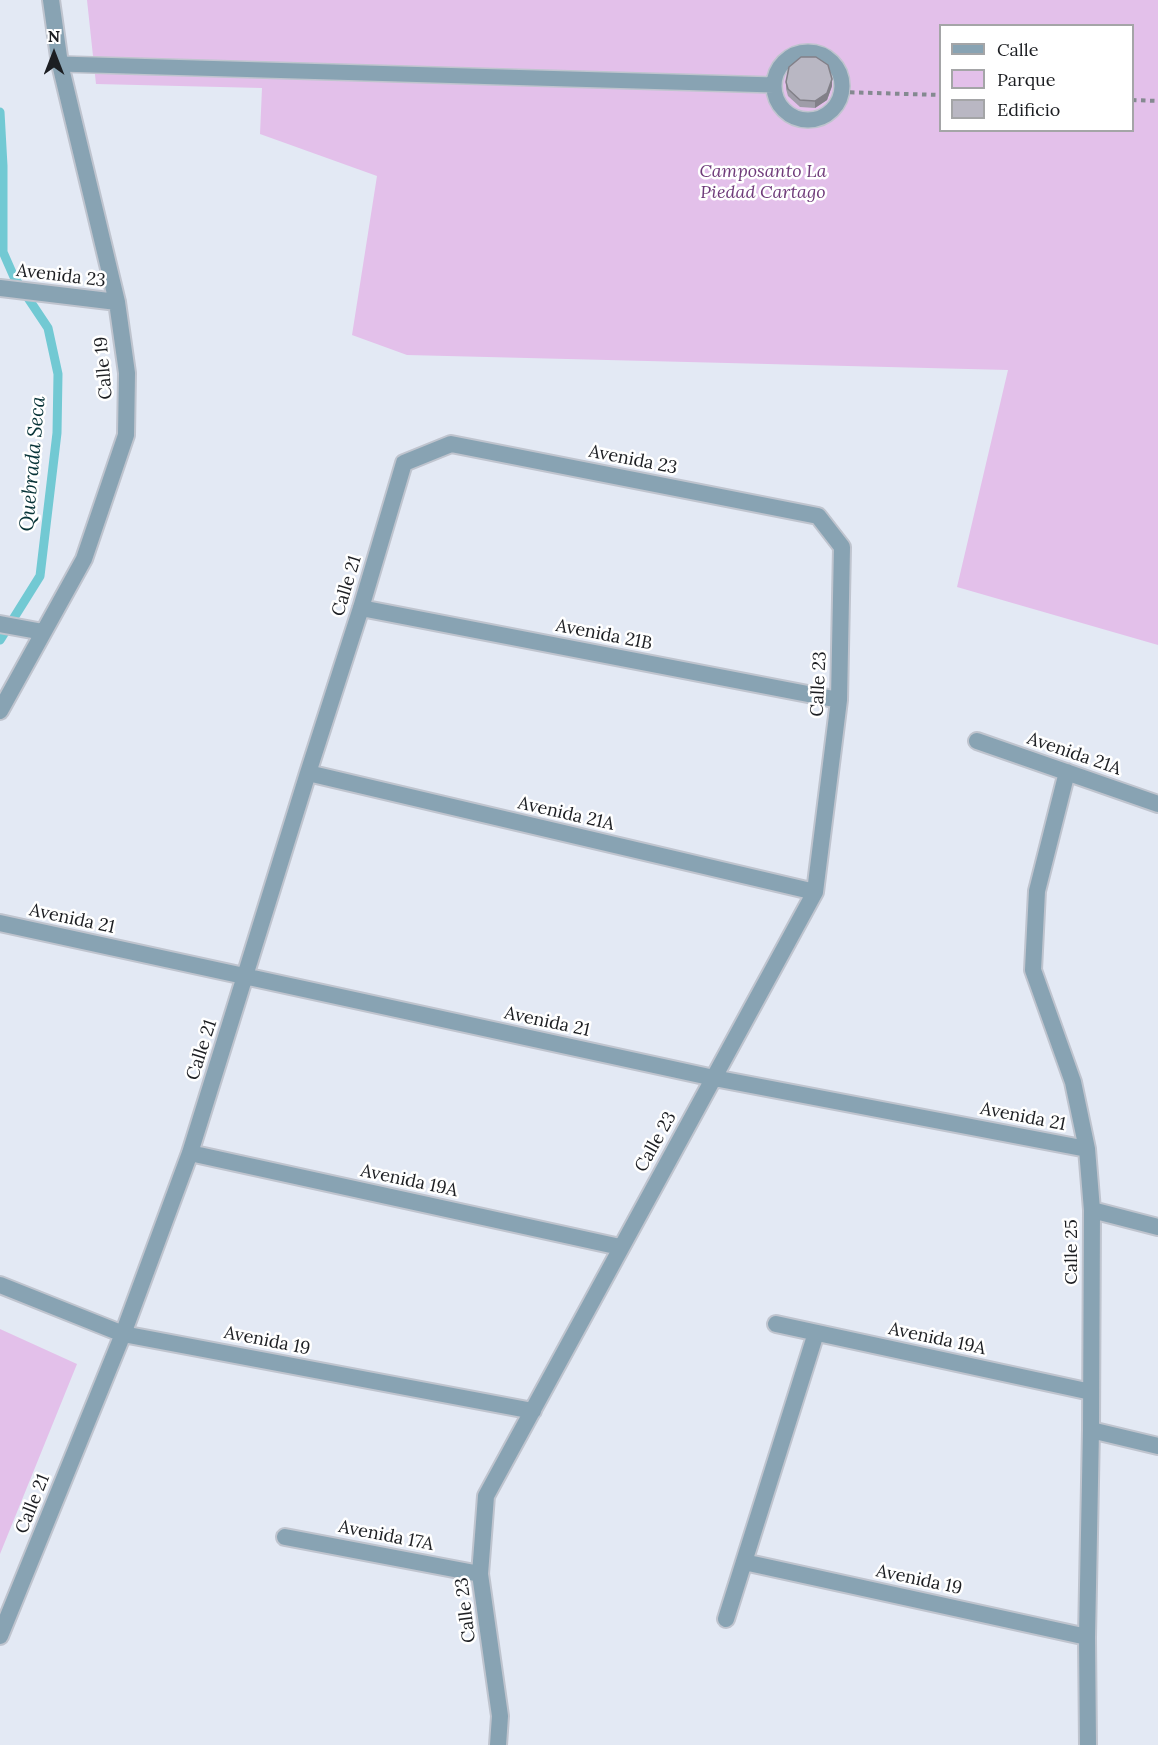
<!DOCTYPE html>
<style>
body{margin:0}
#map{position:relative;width:1158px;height:1745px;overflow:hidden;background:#e3e9f4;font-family:Lora,serif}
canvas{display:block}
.legend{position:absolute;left:939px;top:24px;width:195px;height:108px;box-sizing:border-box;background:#fff;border:2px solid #a4a5a7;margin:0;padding:8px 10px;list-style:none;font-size:18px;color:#1c1e22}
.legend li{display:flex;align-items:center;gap:12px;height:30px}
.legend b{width:30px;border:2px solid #a4a5a7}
.north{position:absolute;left:24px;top:24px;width:60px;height:60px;-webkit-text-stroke:4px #fff;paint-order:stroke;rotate:0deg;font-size:16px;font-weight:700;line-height:24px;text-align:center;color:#1c1e22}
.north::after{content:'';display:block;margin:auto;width:21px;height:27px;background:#1c1e22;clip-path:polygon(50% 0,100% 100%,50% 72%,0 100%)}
</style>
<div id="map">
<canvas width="1158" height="1745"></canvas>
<ul class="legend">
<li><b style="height:8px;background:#88a3b3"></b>Calle</li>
<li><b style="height:16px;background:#e3c0ea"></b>Parque</li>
<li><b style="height:16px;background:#b9b7c3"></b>Edificio</li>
</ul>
<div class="north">N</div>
</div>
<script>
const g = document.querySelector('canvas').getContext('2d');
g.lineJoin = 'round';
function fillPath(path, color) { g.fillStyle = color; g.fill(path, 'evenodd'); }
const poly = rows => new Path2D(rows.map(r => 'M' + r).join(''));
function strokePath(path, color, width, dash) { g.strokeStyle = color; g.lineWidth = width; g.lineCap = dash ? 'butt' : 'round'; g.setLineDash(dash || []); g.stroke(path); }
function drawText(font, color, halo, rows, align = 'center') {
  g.font = font + ' Lora,serif'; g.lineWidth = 5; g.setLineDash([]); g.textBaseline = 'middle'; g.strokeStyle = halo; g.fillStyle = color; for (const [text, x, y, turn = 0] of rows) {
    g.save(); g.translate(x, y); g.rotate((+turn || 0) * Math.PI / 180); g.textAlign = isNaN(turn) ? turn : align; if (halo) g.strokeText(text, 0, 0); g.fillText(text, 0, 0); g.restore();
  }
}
const green = poly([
 [87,0,1158,0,1158,645,957,587,1008,370,407,355,352,335,377,176,260,134,262,88,96,84],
 [940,26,1132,26,1132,130,940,130],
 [0,1329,77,1364,0,1554]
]);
const stream = poly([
 [0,112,3,166,3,252,14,277,48,328,58,374,57,433,40,576,0,640]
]);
const path = poly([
 [841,92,940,95],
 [1132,100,1158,101]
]);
const service = poly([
 '774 86a34 34 0 1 1 68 0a34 34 0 1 1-68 0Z',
 [60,64,774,85]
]);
const minor = poly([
 [0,288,117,302],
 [361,608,839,700],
 [0,624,43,632],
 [0,711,84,559,126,435,127,373,117,302,60,64,51,0],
 [977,741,1158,804],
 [1067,772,1037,891,1033,970,1073,1082,1087,1149,1092,1210,1091,1430,1087,1637,1088,1745],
 [308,773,815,892],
 [0,923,714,1078,1087,1149],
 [190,1153,620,1247],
 [1092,1210,1158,1227],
 [0,1285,123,1334,533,1411],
 [776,1324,1091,1392],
 [1091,1430,1158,1446],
 [285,1537,480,1574],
 [744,1562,1087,1637],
 [726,1619,816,1333],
 [0,1636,123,1334,190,1153,308,773,361,608,404,463,451,444,818,516,842,547,839,700,815,892,486,1496,480,1574,500,1716,498,1745]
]);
const wall = poly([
 [786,82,832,86,827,100,815,108,800,107,788,96,786,89]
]);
const shadedWall = poly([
 [832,79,832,86,827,100,815,108,815,101]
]);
const building = poly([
 [801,57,816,57,828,65,832,79,827,93,815,101,800,100,788,89,786,82,789,67,801,57]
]);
const parkNames = [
 ["Camposanto La",763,172],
 ["Piedad Cartago",763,193]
];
const streetNames = [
 ["Avenida 23",61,276,7],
 ["Calle 19",104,368,-95],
 ["Avenida 23",633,460,11],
 ["Calle 21",347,586,-73],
 ["Avenida 21B",604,635,11],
 ["Calle 23",819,684,-87],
 ["Avenida 21A",1074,754,19],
 ["Avenida 21A",566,814,13],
 ["Avenida 21",72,919,12],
 ["Avenida 21",547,1022,12],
 ["Calle 21",202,1050,-72],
 ["Avenida 21",1023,1117,11],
 ["Calle 23",656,1142,-61],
 ["Avenida 19A",409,1181,12],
 ["Calle 25",1072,1252,-90],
 ["Avenida 19A",937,1339,12],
 ["Avenida 19",267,1341,11],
 ["Calle 21",33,1504,-68],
 ["Avenida 17A",386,1536,11],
 ["Avenida 19",919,1580,12],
 ["Calle 23",466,1610,-97]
];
const waterNames = [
 ["Quebrada Seca",33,464,-85]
];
fillPath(green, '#e3c0ea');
strokePath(stream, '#72c9d3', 9);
strokePath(service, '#bfc4ce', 18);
strokePath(minor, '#bfc4ce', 20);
strokePath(path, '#848990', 4, [4.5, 4.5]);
strokePath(service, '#88a3b3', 15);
strokePath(minor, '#88a3b3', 16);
fillPath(wall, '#9f9da8');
fillPath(shadedWall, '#828088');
fillPath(building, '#b9b7c3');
strokePath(building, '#828088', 1.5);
drawText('italic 18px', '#6f3b7a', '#fff', parkNames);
drawText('18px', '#1c1e22', '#fff', streetNames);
drawText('italic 20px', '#073337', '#fff', waterNames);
</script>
